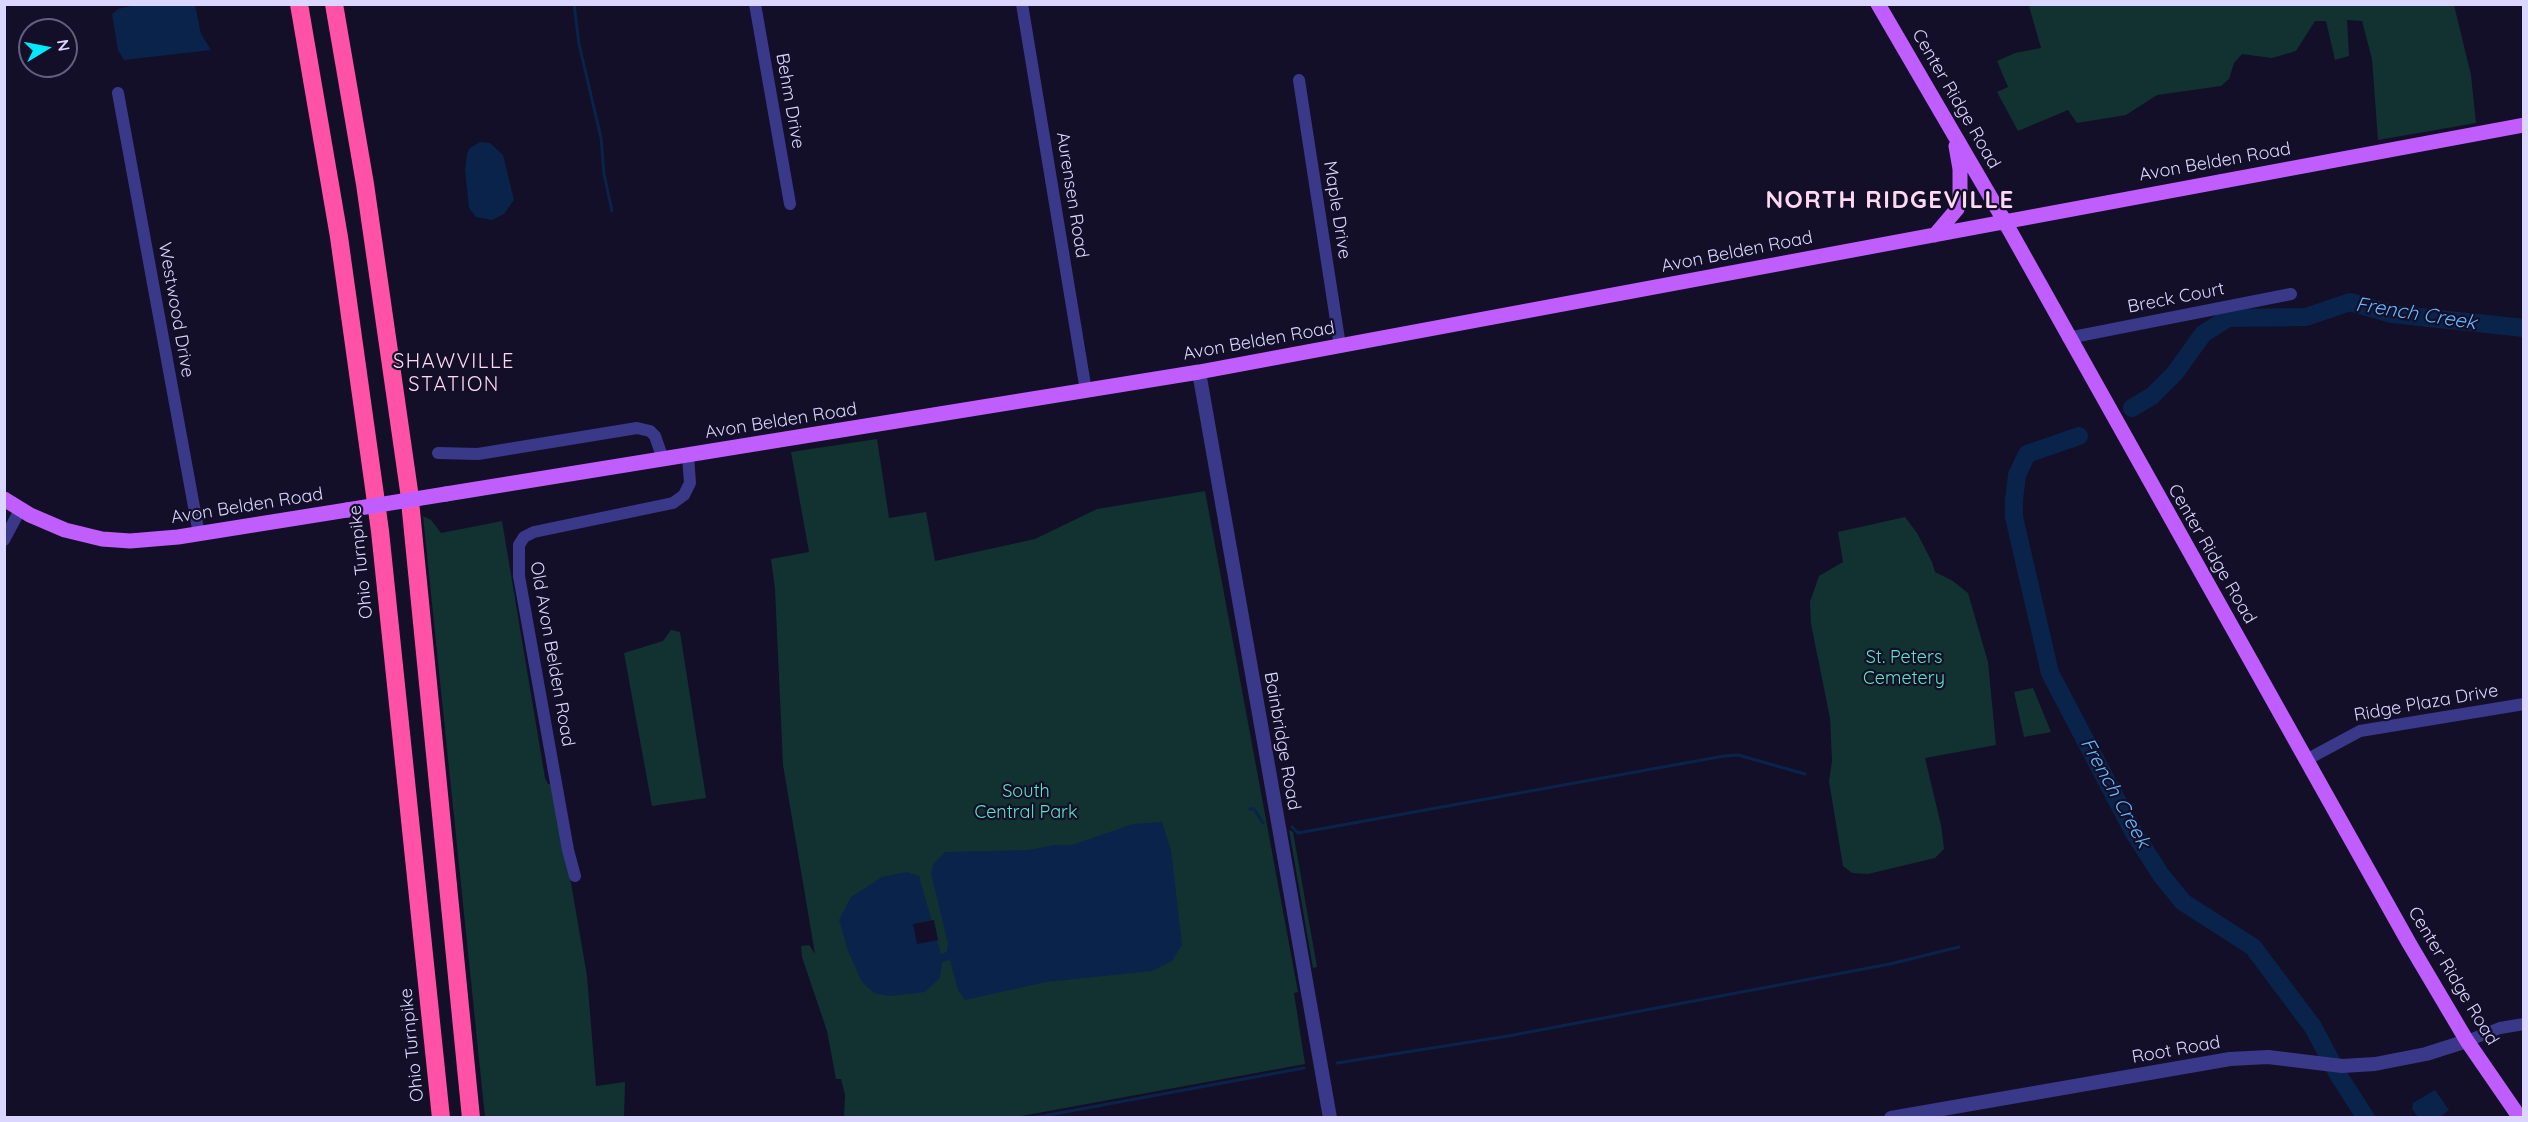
<!DOCTYPE html>
<style>
body{margin:0}
#map{position:relative;width:2528px;height:1122px;overflow:hidden;background:#130f28;font-family:Quicksand,sans-serif}
canvas{display:block}
.frame{position:absolute;inset:0;border:6px solid #dad6ff;pointer-events:none}
.north{position:absolute;left:18px;top:18px;width:60px;height:60px;box-sizing:border-box;background:#130f28;border:2px solid #635f7e;border-radius:50%;rotate:80deg;font-size:16px;font-weight:700;line-height:24px;text-align:center;color:#dad6ff}
.north::after{content:'';display:block;margin:auto;width:21px;height:27px;background:#02e9ff;clip-path:polygon(50% 0,100% 100%,50% 72%,0 100%)}
</style>
<div id="map">
<canvas width="2528" height="1122"></canvas>
<div class="frame"></div>
<div class="north">N</div>
</div>
<script>
const g = document.querySelector('canvas').getContext('2d');
g.lineJoin = 'round';
function fillPath(path, color) { g.fillStyle = color; g.fill(path, 'evenodd'); }
const poly = rows => new Path2D(rows.map(r => 'M' + r).join(''));
function strokePath(path, color, width, dash) { g.strokeStyle = color; g.lineWidth = width; g.lineCap = dash ? 'butt' : 'round'; g.setLineDash(dash || []); g.stroke(path); }
function drawText(font, color, halo, rows, align = 'center') {
  g.font = font + ' Quicksand,sans-serif'; g.lineWidth = 4.5; g.setLineDash([]); g.textBaseline = 'middle'; g.strokeStyle = halo; g.fillStyle = color; for (const [text, x, y, turn = 0] of rows) {
    g.save(); g.translate(x, y); g.rotate((+turn || 0) * Math.PI / 180); g.textAlign = isNaN(turn) ? turn : align; if (halo) g.strokeText(text, 0, 0); g.fillText(text, 0, 0); g.restore();
  }
}
const green = poly([
 [2035,4,2454,5,2471,75,2476,123,2378,140,2372,59,2362,21,2347,20,2349,56,2335,60,2326,21,2315,21,2296,51,2272,58,2242,54,2234,63,2229,79,2221,86,2157,95,2126,115,2077,123,2068,110,2018,131,1997,92,2008,87,1997,61,2015,53,2041,48,2029,6],
 [877,439,889,518,926,512,935,561,1035,539,1097,509,1205,491,1298,992,1294,993,1305,1064,1016,1117,844,1117,845,1095,841,1079,836,1079,827,1031,802,957,801,946,809,945,815,954,783,765,775,589,771,559,809,552,791,452],
 [423,516,431,520,441,533,502,521,545,778,548,784,554,784,587,976,596,1086,625,1082,624,1117,485,1117],
 [1905,517,1917,533,1932,562,1935,572,1953,581,1968,593,1988,662,1996,745,1925,758,1941,825,1944,849,1935,858,1868,874,1852,873,1843,866,1829,781,1832,761,1830,718,1811,624,1810,602,1819,576,1843,562,1838,532],
 [671,630,680,632,706,798,652,806,624,653,663,641],
 [2033,688,2051,732,2024,737,2014,692],
 [1289,830,1293,832,1317,967,1313,968]
]);
const water = poly([
 [140,4,195,5,201,34,211,50,124,60,118,50,112,14,118,9],
 [480,142,490,143,503,155,514,200,504,214,492,220,476,217,469,208,465,170,467,154,470,148],
 [1162,822,1171,850,1182,945,1172,961,1152,971,1046,982,965,1000,958,990,950,960,942,962,940,978,925,992,890,996,874,993,862,982,848,951,839,920,851,897,882,877,907,872,919,876,941,954,947,952,948,944,931,873,934,863,945,852,1028,850,1056,845,1072,845,1133,824],
 [2435,1090,2449,1110,2440,1117,2418,1117,2412,1109,2413,1103]
]);
const pier = poly([
 [934,920,938,940,917,944,913,924]
]);
const stream = poly([
 [574,4,579,44,601,138,604,174,612,211],
 [1250,809,1254,809,1263,823],
 [1292,827,1298,833,1724,756,1738,755,1805,774],
 [1337,1063,1508,1036,1890,964,1959,947],
 [1032,1118,1304,1068]
]);
const river = poly([
 [2132,408,2152,396,2175,373,2203,334,2228,318,2306,317,2350,302,2392,314,2524,328],
 [2079,436,2027,454,2017,475,2014,500,2014,517,2050,673,2134,833,2161,875,2183,902,2253,947,2313,1027,2339,1076,2366,1118]
]);
const minor = poly([
 [755,4,790,204],
 [1022,4,1086,391],
 [1299,80,1340,346],
 [118,93,199,534],
 [2068,338,2291,294],
 [438,453,478,454,637,428,650,431,655,436,663,459],
 [4,540,20,510],
 [2306,760,2360,731,2524,704],
 [575,876,568,850,519,576,519,545,524,537,534,532,673,503,684,495,690,483,688,456],
 [2467,1041,2500,1028,2524,1024]
]);
const tertiary = poly([
 [1199,372,1330,1118],
 [1891,1118,2230,1059,2268,1057,2342,1066,2375,1064,2426,1054,2467,1041]
]);
const primary = poly([
 [1878,4,2005,222,2409,943,2467,1041,2520,1118],
 [1935,235,1957,209,1960,196,1960,169,1956,146],
 [446,494,1199,372,2524,125],
 [4,499,30,515,65,530,102,539,130,541,178,537,347,510]
]);
const motorway = poly([
 [299,4,339,237,380,531,441,1118],
 [334,4,365,184,409,491,471,1118]
]);
const primaryBridge = poly([
 [347,510,446,494]
]);
const streetNames = [
 ["Center Ridge Road",1956,99,60],
 ["Behm Drive",790,101,80],
 ["Avon Belden Road",2215,162,-10],
 ["Aurensen Road",1072,195,81],
 ["Maple Drive",1337,210,81],
 ["Avon Belden Road",1737,252,-11],
 ["Breck Court",2176,298,-11],
 ["Westwood Drive",176,310,80],
 ["Avon Belden Road",1259,341,-10],
 ["Avon Belden Road",781,421,-9],
 ["Avon Belden Road",247,506,-9],
 ["Center Ridge Road",2212,554,60],
 ["Ohio Turnpike",361,562,-96],
 ["Old Avon Belden Road",552,654,80],
 ["Ridge Plaza Drive",2426,703,-10],
 ["Bainbridge Road",1282,741,80],
 ["Center Ridge Road",2453,976,59],
 ["Ohio Turnpike",412,1045,-96],
 ["Root Road",2176,1050,-10]
];
const parkNames = [
 ["St. Peters",1904,658],
 ["Cemetery",1904,679],
 ["South",1026,792],
 ["Central Park",1026,813]
];
const waterNames = [
 ["French Creek",2416,314,9],
 ["French Creek",2115,793,61]
];
const neighbourhoodNames = [
 ["SHAWVILLE",454,362],
 ["STATION",454,385]
];
const districtNames = [
 ["NORTH RIDGEVILLE",1890,201]
];
fillPath(green, '#113231');
fillPath(water, '#0a234b');
fillPath(pier, '#130f28');
strokePath(stream, '#0a234b', 3);
strokePath(river, '#0a234b', 18);
strokePath(minor, '#3a3889', 12);
strokePath(tertiary, '#3a3889', 14);
strokePath(primary, '#c05dff', 15);
strokePath(motorway, '#ff51a6', 18);
strokePath(primaryBridge, '#c05dff', 15);
drawText('18px', '#dad6ff', '#130f28', streetNames);
drawText('18px', '#5ce5c1', '#130f28', parkNames);
drawText('italic 20px', '#64b9ff', '#130f28', waterNames);
g.letterSpacing = '1.5px';
drawText('20px', '#ffd8f1', '#130f28', neighbourhoodNames);
g.letterSpacing = '0px';
g.letterSpacing = '1.5px';
drawText('bold 24px', '#ffd8f1', '#130f28', districtNames);
g.letterSpacing = '0px';
</script>
